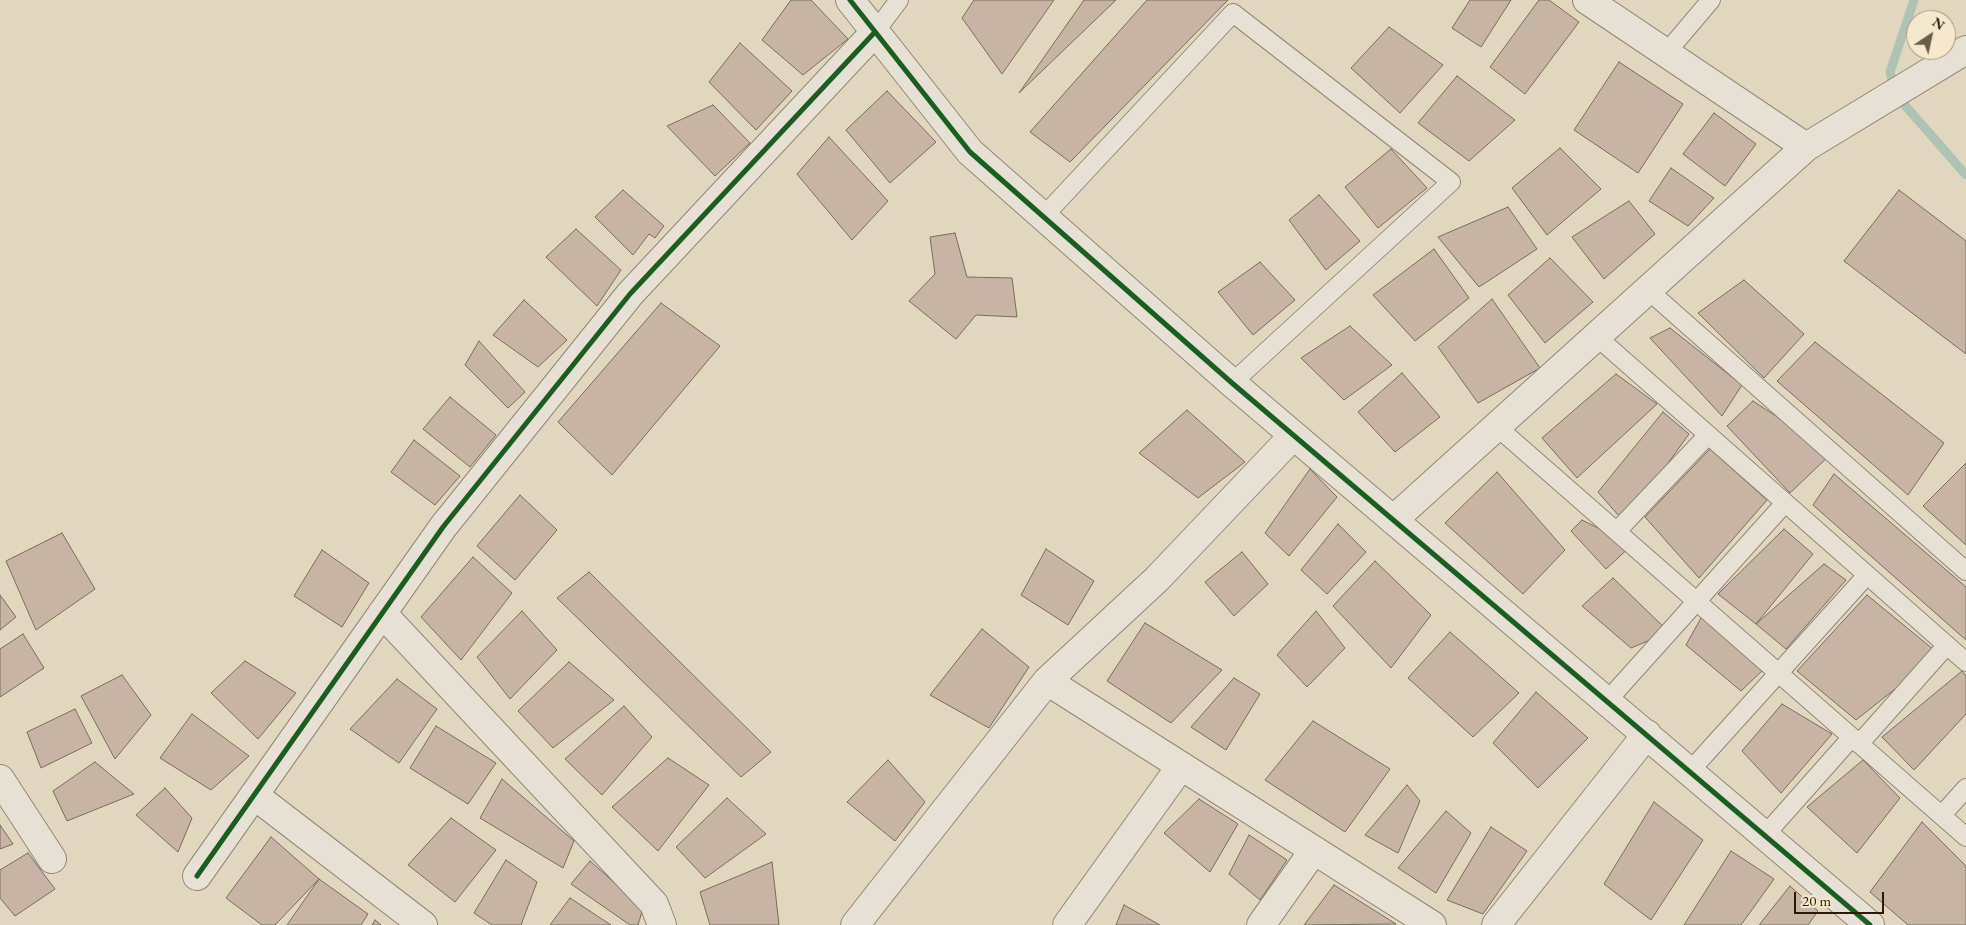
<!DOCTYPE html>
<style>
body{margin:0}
#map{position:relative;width:1966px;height:925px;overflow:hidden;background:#e1d6be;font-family:"EB Garamond",serif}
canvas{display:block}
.north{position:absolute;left:1906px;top:10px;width:50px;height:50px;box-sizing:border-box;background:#f5e8cc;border:1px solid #a5967b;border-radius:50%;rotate:34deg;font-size:14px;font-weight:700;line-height:20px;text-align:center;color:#2c1a02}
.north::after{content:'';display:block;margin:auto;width:18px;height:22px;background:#6b5c44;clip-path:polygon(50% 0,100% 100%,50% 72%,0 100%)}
.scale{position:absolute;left:1794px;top:892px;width:90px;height:22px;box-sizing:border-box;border:2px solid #2c1a02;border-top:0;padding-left:6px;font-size:15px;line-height:18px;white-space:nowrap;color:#2c1a02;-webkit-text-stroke:4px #f5e8cc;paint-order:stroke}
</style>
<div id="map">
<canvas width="1966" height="925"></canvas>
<div class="north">N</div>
<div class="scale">20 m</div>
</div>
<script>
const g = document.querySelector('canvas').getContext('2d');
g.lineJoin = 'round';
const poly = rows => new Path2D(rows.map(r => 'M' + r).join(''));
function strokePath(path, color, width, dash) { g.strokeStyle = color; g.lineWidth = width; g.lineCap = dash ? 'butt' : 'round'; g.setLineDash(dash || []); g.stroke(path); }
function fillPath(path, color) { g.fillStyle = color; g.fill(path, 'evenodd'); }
const stream = poly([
 [1914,0,1890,72,1896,95,1966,175]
]);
const building = poly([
 [791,0,811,0,848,39,803,75,762,40,791,0],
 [974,0,1054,0,1002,74,962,18,974,0],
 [1084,0,1116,0,1019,93,1084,0],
 [1147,0,1228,0,1070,162,1030,132,1147,0],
 [1470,0,1511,0,1481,47,1452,28,1470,0],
 [1539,0,1549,0,1579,22,1525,94,1490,67,1539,0],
 [1389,27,1443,65,1400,113,1351,68,1389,27],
 [740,43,792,91,756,130,709,82,740,43],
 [1619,62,1683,104,1638,173,1574,130,1619,62],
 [1457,76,1515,120,1469,161,1418,123,1457,76],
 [887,91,936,142,890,183,846,130,887,91],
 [713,105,750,143,715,176,667,126,713,105],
 [1714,113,1756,144,1725,186,1683,154,1714,113],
 [829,137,888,201,852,240,797,174,829,137],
 [1560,148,1601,189,1547,235,1512,188,1560,148],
 [1391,149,1427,188,1378,228,1345,187,1391,149],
 [1671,168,1714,198,1688,226,1649,201,1671,168],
 [623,190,664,226,655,238,649,234,633,255,595,217,623,190],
 [1899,190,1966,241,1966,354,1844,261,1899,190],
 [1319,195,1360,241,1326,270,1289,220,1319,195],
 [1629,201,1655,234,1604,279,1572,237,1629,201],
 [1508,207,1537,249,1479,287,1438,237,1508,207],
 [576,229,621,270,597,306,546,257,576,229],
 [955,233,967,277,1012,278,1017,317,976,315,956,339,909,301,935,274,930,237,955,233],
 [1434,249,1469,298,1415,341,1373,295,1434,249],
 [1550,258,1593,302,1545,343,1508,295,1550,258],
 [1260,262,1295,300,1253,335,1218,292,1260,262],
 [1744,280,1804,334,1764,378,1698,313,1744,280],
 [1492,299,1540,368,1478,403,1438,347,1492,299],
 [524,300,567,340,538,367,493,335,524,300],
 [661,303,720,346,612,475,558,422,661,303],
 [1350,326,1392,365,1344,400,1301,358,1350,326],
 [1670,328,1742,385,1722,416,1650,338,1670,328],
 [479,341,525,392,508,408,465,365,479,341],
 [1815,342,1944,443,1908,495,1777,381,1815,342],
 [1402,373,1440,417,1395,452,1358,412,1402,373],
 [1616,374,1657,404,1577,478,1542,438,1616,374],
 [450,397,496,435,470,467,423,429,450,397],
 [1753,401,1832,453,1790,493,1727,426,1753,401],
 [1187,410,1245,462,1198,498,1139,453,1187,410],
 [1663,412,1689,434,1625,523,1598,492,1663,412],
 [414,440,460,476,435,505,391,472,414,440],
 [1710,449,1767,500,1699,578,1645,517,1710,449],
 [1966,463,1966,545,1923,506,1966,463],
 [1310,469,1337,497,1289,556,1265,533,1310,469],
 [1497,472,1565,550,1523,594,1445,523,1497,472],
 [1834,474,1966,587,1966,640,1813,505,1834,474],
 [520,495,557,530,515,580,477,546,520,495],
 [1582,520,1632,545,1606,569,1571,531,1582,520],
 [1338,524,1366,552,1327,594,1301,570,1338,524],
 [1784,529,1813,554,1756,624,1718,594,1784,529],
 [62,533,95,589,36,630,6,561,62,533],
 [1046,549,1094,581,1068,625,1021,595,1046,549],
 [322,550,369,583,342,627,294,596,322,550],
 [1242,552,1268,584,1234,616,1205,582,1242,552],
 [473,557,512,593,461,660,421,617,473,557],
 [1375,561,1431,615,1391,668,1333,606,1375,561],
 [1824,564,1846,580,1786,649,1756,624,1824,564],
 [589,572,771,752,741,777,557,598,589,572],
 [1613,578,1669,632,1631,648,1582,606,1613,578],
 [0,595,16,617,0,630,0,595],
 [1867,595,1939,654,1856,720,1797,671,1867,595],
 [1706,609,1763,670,1741,691,1686,645,1706,609],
 [522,611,557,650,510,699,477,657,522,611],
 [1316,611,1345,648,1307,687,1277,655,1316,611],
 [1145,623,1222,670,1171,723,1107,681,1145,623],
 [982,629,1029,667,989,728,930,695,982,629],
 [1450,632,1519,693,1473,737,1408,678,1450,632],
 [23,634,44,668,0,697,0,649,23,634],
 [245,661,296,693,258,739,211,693,245,661],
 [569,662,614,700,553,748,518,711,569,662],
 [1962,671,1966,676,1966,714,1914,770,1882,737,1962,671],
 [122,675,151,715,115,759,81,696,122,675],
 [1234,678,1260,694,1226,750,1191,727,1234,678],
 [397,679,437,709,399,763,350,729,397,679],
 [1536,692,1588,738,1538,788,1493,743,1536,692],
 [1782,704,1832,734,1781,793,1742,751,1782,704],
 [624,706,652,737,602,795,565,759,624,706],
 [75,709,92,743,41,768,27,732,75,709],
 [192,714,249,756,211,790,160,758,192,714],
 [1313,721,1390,769,1345,832,1265,780,1313,721],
 [436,726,496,763,468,804,410,768,436,726],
 [668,758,709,785,658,851,612,807,668,758],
 [888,760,925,802,895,841,847,802,888,760],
 [1863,760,1900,798,1857,853,1807,807,1863,760],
 [95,762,134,794,67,821,53,791,95,762],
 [502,779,574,841,563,868,480,818,502,779],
 [1407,785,1420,801,1398,853,1365,835,1407,785],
 [165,788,192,818,178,852,136,815,165,788],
 [727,798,766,834,705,878,676,847,727,798],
 [1199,799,1238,824,1210,872,1164,833,1199,799],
 [1654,802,1703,840,1651,920,1604,884,1654,802],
 [1446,811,1471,833,1436,893,1398,868,1446,811],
 [451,818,496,850,455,902,408,865,451,818],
 [1922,822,1966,866,1966,925,1908,925,1870,892,1922,822],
 [0,825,13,844,0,849,0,825],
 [1491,827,1527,851,1483,914,1447,900,1491,827],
 [1249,835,1287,860,1260,900,1229,874,1249,835],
 [271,837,319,879,275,925,262,925,226,898,271,837],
 [1731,851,1774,879,1741,925,1684,925,1731,851],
 [28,853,55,889,15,916,0,898,0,870,28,853],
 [506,860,537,882,521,925,492,925,474,913,506,860],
 [590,861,643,908,638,925,630,925,571,884,590,861],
 [772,862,779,925,710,925,700,892,772,862],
 [319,879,368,914,361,925,287,925,319,879],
 [1334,885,1396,924,1304,925,1334,885],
 [1790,886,1818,911,1808,925,1759,925,1790,886],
 [570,898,611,925,550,925,570,898],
 [1124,905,1160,925,1116,925,1124,905],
 [375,920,381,925,372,925,375,920]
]);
const service = poly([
 [875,32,899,0],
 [1666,53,1711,0],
 [1043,217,1233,13,1451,182,1232,383],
 [1648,290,1966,571],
 [1596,336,1966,662],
 [1496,426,1966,837],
 [1617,531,1708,435],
 [1607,701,1785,503],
 [1859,744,1947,645],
 [1690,771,1867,575],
 [1942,815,1966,788],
 [1765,835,1852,737]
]);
const minor = poly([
 [850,0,970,152,1232,383,1870,925],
 [1587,0,1806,147],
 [1393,520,1806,147,1966,50],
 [382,613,654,904,662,925],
 [1047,681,1432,925],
 [0,779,52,859],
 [254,795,423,925],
 [197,876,443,527,630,294,875,32],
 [855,925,1047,681,1157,579,1293,436],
 [1067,925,1181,766],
 [1261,925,1314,850],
 [1496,925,1647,734]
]);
const cycleway = poly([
 [850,0,970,152,1232,383,1870,925],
 [197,876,443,527,630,294,875,32]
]);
strokePath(stream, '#afc3b4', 9);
fillPath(building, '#c7b4a4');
strokePath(building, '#766e5e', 1);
strokePath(service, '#908777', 20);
strokePath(minor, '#908777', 30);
strokePath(service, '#e7e1d5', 18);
strokePath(minor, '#e7e1d5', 28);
strokePath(cycleway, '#1b5e20', 5);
</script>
